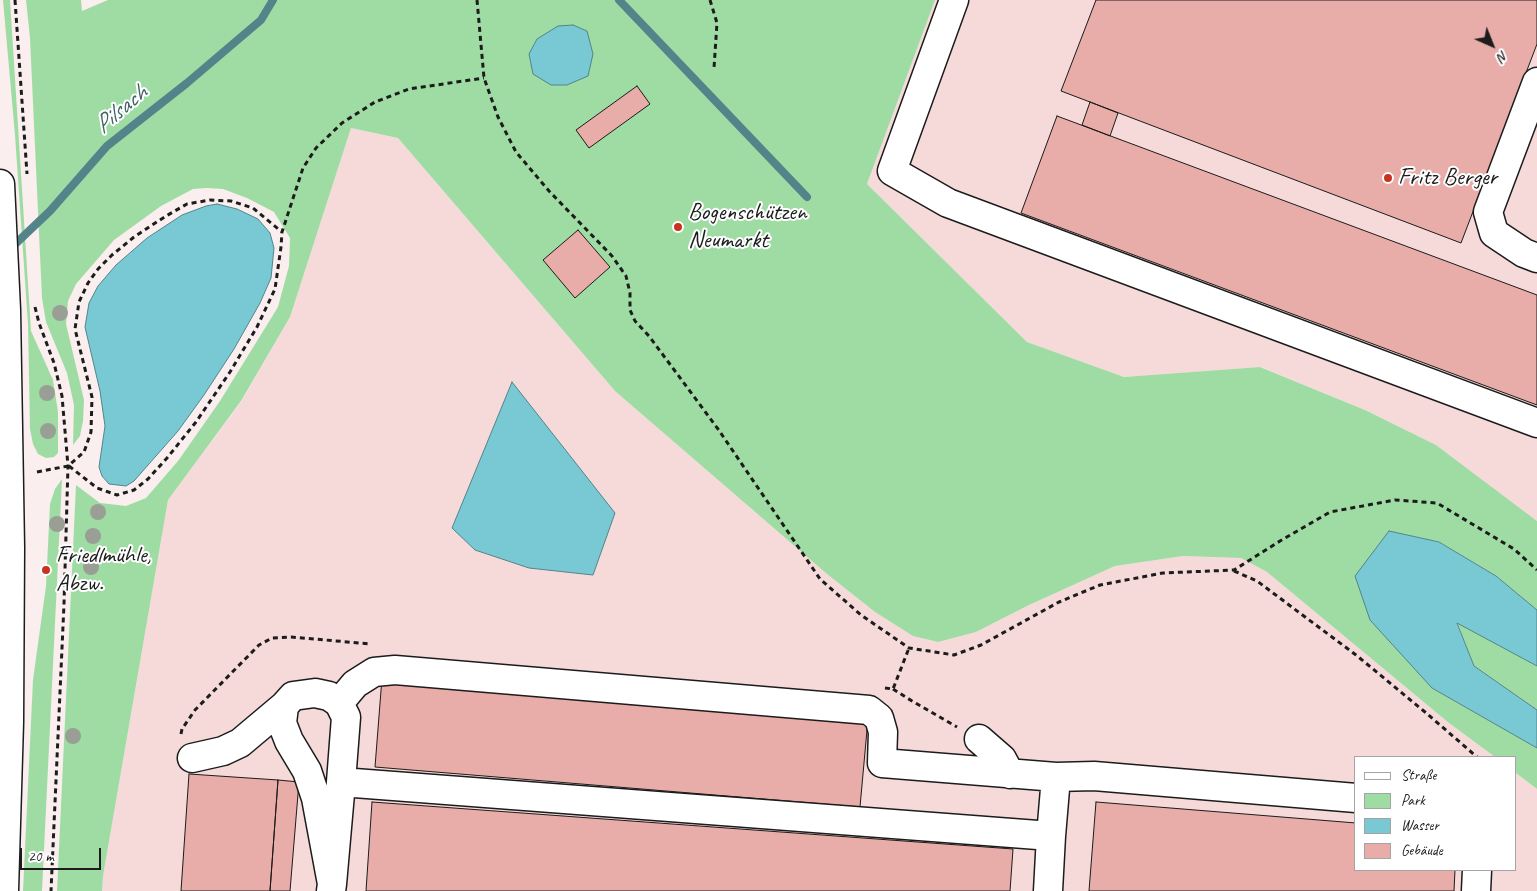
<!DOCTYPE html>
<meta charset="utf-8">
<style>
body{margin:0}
#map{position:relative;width:1537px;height:891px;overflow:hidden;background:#faeeee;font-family:Caveat,sans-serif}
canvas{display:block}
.legend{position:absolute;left:1354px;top:756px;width:162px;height:115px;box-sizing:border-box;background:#fff;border:1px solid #a4a4a4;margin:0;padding:6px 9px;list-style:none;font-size:15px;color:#1c1c1c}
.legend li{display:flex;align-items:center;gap:10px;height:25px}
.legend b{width:25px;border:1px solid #a4a4a4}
.north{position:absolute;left:1467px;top:20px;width:50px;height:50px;-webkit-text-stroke:4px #fff;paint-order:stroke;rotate:136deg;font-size:14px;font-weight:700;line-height:20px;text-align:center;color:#1c1c1c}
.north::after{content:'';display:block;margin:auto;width:18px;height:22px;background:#1c1c1c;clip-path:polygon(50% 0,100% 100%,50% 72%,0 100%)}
.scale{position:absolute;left:20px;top:848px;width:81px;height:22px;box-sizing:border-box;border:2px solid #1c1c1c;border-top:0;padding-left:6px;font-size:15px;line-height:18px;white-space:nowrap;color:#1c1c1c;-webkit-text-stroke:4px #fff;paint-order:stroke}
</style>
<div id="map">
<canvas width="1537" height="891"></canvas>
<ul class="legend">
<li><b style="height:6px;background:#fff"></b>Straße</li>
<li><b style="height:14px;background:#9fdca3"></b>Park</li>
<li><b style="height:14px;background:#78c9d3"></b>Wasser</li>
<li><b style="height:14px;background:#e8aca9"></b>Gebäude</li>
</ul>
<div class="north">N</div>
<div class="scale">20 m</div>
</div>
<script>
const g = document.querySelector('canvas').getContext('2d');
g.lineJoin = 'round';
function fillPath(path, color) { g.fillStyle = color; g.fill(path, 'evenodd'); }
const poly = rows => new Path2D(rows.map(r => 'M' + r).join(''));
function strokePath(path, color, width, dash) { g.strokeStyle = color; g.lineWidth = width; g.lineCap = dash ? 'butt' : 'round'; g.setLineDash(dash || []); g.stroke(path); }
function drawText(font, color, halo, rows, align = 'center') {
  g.font = font + ' Caveat,sans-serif'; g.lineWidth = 4; g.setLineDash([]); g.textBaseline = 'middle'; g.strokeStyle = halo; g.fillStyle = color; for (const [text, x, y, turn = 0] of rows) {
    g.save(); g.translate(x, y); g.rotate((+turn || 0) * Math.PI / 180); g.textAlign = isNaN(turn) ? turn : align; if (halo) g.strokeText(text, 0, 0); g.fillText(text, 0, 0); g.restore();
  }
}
const built = poly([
 [935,0,1537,0,1537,521,1436,445,1365,410,1261,367,1124,377,1027,342,867,184],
 [351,128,398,138,615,391,827,574,875,612,913,636,938,642,976,632,1029,605,1115,566,1183,556,1241,558,1267,572,1449,723,1495,757,1356,757,1356,870,1516,870,1516,773,1537,789,1537,891,102,891,103,876,168,500,241,402,290,317]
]);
const green = poly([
 [3,0,10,0,31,331,53,380,58,412,58,453,54,457,46,458,38,454,33,444,30,429,28,324,15,135],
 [26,0,81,0,82,11,108,0,935,0,867,184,1027,342,1124,377,1260,367,1365,410,1436,445,1537,521,1537,610,1496,576,1439,542,1390,532,1432,688,1537,748,1537,789,1516,773,1516,757,1495,757,1449,723,1267,572,1241,558,1183,556,1115,566,1029,605,976,632,938,642,913,636,875,612,827,574,615,391,398,138,351,128,290,317,241,401,168,500,103,876,102,891,57,891,76,485,100,503,126,506,146,498,178,461,220,401,278,307,289,266,290,238,274,212,247,198,223,189,207,188,193,189,161,206,114,240,76,284,68,301,66,324,84,400,83,421,80,436,73,445,74,405,67,373,46,322,42,298,30,38],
 [62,479,42,891,23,891,33,680,46,586,50,504,55,489],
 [1457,622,1537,666,1537,710,1474,666]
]);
const water = poly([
 [573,25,587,31,593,54,588,76,567,85,551,85,533,74,529,54,537,39,558,26,573,25],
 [217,204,237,209,258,219,270,233,274,248,271,278,260,303,234,349,204,395,178,431,134,481,126,486,109,484,102,476,99,467,105,426,100,391,85,327,89,303,98,286,116,265,147,238,182,215,206,206,217,204],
 [512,382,615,513,593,575,529,568,475,550,452,528,512,382],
 [1389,531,1439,542,1496,576,1537,610,1537,666,1457,623,1474,666,1537,710,1537,748,1432,688,1370,620,1355,576,1389,531]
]);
const stream = poly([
 [619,0,807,197],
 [11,248,50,211,107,146,187,83,261,20,273,0]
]);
const building = poly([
 [1096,0,1537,0,1537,44,1461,243,1061,91,1096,0],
 [637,86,650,104,589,148,576,130,637,86],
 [1090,102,1118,113,1110,136,1082,125,1090,102],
 [1057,116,1537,295,1537,405,1021,213,1057,116],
 [578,230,610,267,575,298,543,260,578,230],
 [382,678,868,719,860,807,375,767,382,678],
 [189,774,278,780,270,891,181,891,189,774],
 [278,780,299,782,290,891,270,891,278,780],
 [372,802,1013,849,1010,891,366,891,372,802],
 [1096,802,1356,823,1356,870,1455,870,1454,891,1089,891,1096,802]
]);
const path = poly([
 [15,0,27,174],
 [477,0,484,78,498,117,516,152,549,191,612,256,626,276,630,293,630,310,635,321,649,336,718,429,820,579,861,615,909,648,954,655,981,645,1059,602,1100,585,1163,573,1234,570,1280,541,1330,512,1395,500,1437,503,1514,549,1537,570],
 [710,0,717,23,714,68],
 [35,307,39,323,54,363,62,396,68,466,64,604,51,891],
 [69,466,97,488,117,495,134,490,148,479,167,458,196,422,230,372,257,327,275,289,281,247,282,232,303,168,316,148,342,123,375,102,409,89,484,78],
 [37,472,68,466,84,452,91,432,92,397,75,329,79,302,88,283,98,269,112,255,134,237,166,216,187,204,210,200,231,201,253,208,282,232],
 [1234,571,1257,581,1356,655,1425,712,1477,757],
 [885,688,893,689,909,648],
 [893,689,912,701,957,727],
 [181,734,182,729,195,710,259,645,272,638,291,637,371,644]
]);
const minor = poly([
 [954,0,892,171,948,203,1537,423],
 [1537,82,1488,212,1494,233,1524,253,1537,258],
 [339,703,355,684,374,672,395,670,869,710,879,718,883,732,882,763,1056,777],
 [979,739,1002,759,1010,774],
 [192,758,223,751,240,743,284,706],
 [341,782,1051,836,1056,777,1094,776,1356,798],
 [331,891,332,884,341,782,346,717,339,703,329,696,315,693,293,696,284,706,282,723,289,741,307,771,316,798,332,884],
 [1048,891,1051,836],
 [1476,891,1477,870]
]);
const major = poly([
 [0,184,6,310,10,548,9,722,4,891]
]);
const trees = [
 [60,313],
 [47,393],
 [48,431],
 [98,512],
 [57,524],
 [93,536],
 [91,567],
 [73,736]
];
const markers = [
 [1388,178,5,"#c8321e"],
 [678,227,5,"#c8321e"],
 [46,570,5,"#c8321e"]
];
const poiNames = [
 ["Fritz Berger",1398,178],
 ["Bogenschützen",688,213],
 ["Neumarkt",688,241],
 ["Friedlmühle,",56,556],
 ["Abzw.",56,584]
];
const waterNames = [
 ["Pilsach",121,110,-40]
];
fillPath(built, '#f5dad9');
fillPath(green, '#9fdca3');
fillPath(water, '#78c9d3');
strokePath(water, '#53848a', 1);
strokePath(stream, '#53848a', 8);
fillPath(building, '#e8aca9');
strokePath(building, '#1c1c1c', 1);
strokePath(minor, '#1c1c1c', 31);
strokePath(major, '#1c1c1c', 31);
strokePath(path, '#1c1c1c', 3, [5, 4]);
strokePath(minor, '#fff', 28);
strokePath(major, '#fff', 28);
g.fillStyle = '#999f94';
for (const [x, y] of trees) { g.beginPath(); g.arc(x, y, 8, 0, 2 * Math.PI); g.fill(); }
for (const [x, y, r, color] of markers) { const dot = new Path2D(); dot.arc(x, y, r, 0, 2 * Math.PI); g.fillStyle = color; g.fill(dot); strokePath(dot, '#fff', 2); }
drawText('24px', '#1c1c1c', '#fff', poiNames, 'left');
drawText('italic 25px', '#416165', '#fff', waterNames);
</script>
